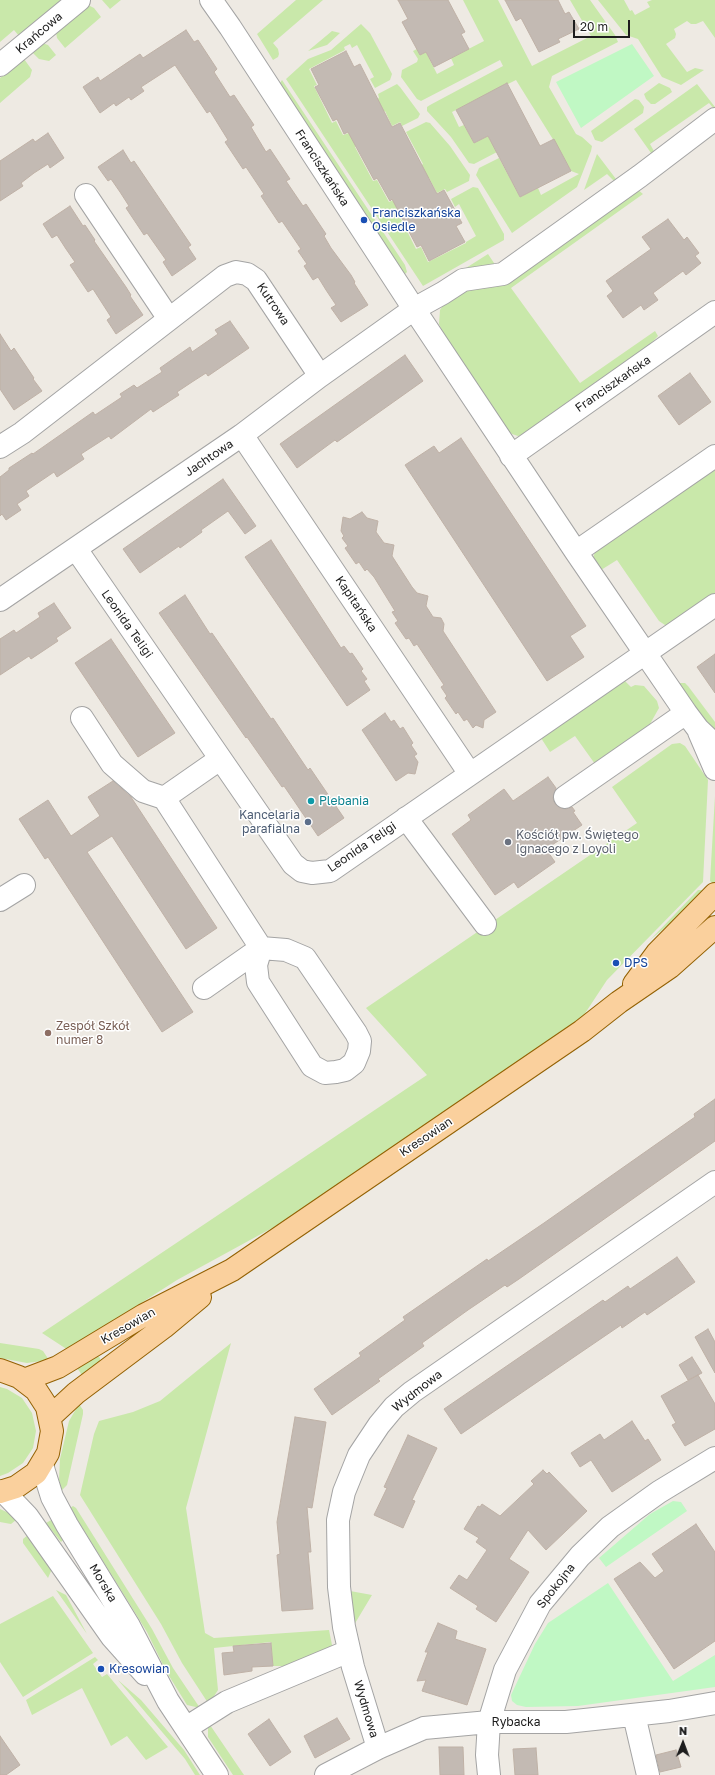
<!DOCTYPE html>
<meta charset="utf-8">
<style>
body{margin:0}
#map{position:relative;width:715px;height:1775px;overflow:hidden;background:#eeeae3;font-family:"Golos Text",sans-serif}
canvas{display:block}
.north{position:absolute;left:663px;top:1723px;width:40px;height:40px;-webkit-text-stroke:3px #fff;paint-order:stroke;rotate:1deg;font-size:11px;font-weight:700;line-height:16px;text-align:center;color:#1d1d1d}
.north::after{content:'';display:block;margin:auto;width:14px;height:18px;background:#1d1d1d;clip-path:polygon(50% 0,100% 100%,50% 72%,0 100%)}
.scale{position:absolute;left:573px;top:20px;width:57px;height:18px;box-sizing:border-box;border:2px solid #1d1d1d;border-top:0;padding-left:5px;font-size:12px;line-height:14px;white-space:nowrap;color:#1d1d1d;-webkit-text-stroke:3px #fff;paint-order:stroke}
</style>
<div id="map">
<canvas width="715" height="1775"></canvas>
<div class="north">N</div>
<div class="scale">20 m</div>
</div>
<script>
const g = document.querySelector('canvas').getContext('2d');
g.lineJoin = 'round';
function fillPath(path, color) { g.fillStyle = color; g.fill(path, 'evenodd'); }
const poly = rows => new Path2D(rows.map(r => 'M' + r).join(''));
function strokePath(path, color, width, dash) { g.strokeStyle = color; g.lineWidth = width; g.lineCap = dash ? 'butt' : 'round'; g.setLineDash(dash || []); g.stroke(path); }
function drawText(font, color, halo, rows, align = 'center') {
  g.font = font + ' "Golos Text",sans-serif'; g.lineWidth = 3; g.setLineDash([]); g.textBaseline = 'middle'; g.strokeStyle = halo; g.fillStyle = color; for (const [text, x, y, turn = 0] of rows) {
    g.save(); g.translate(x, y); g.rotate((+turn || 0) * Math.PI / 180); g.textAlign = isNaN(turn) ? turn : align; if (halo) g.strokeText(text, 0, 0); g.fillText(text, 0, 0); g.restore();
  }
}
const grass = poly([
 [0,0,62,0,19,36,14,30,0,42],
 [102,0,121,0,110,9],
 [296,0,323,0,273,43,278,49,279,54,278,57,273,60,257,34],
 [463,0,498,0,532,66,591,36,570,0,590,0,615,35,618,42,552,76,549,87,576,134,582,137,592,146,591,151,577,187,512,233,476,175,479,168,499,158,520,197,538,188,541,195,579,174,571,171,554,141,516,80,452,112,459,127,464,125,474,143,488,136,497,152,474,164,469,163,451,137,427,111,427,107,430,105,503,66,500,60,421,101,417,99,401,77,402,70,417,62,418,59,413,51,417,49,420,55,426,52,437,74,454,65,451,58,484,41],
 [598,0,624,0,630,11,632,10,635,15,650,7,647,2,652,0,715,0,715,38,703,21,696,24,691,24,687,21,674,29,676,34,675,38,666,44,687,72,695,68,704,70,681,85,662,77,638,39,626,35],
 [88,5,94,8,101,17,65,48,57,38,56,32],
 [361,24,370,33,391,72,392,74,390,80,375,88,370,79,374,77,357,45,352,48,350,44,344,47,345,50,309,69,317,85,314,86,332,123,336,121,343,135,352,132,358,145,355,147,373,181,377,180,389,202,395,199,402,211,398,213,416,249,421,247,428,262,466,243,466,242,476,236,459,204,455,207,451,199,473,187,478,188,504,234,504,240,423,286,286,79,308,59,331,50],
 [332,31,340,33,327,45,308,51],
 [42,43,48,45,56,55,49,61,39,59,32,52],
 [24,59,32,70,30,77,0,103,0,78],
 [282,80,405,265,407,272,404,275,282,88,280,83],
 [659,83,670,88,672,92,655,104,651,104,646,99,644,94],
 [397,84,400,87,420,114,418,118,402,126,400,122,392,126,385,111,379,114,372,101,379,98,378,94],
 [697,84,715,107,715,110,709,103,650,144,655,153,645,161,651,153,634,129],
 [635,99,639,100,644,107,643,113,602,142,595,140,591,131],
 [426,122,430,123,450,146,470,175,469,181,447,192,445,189,437,193,429,178,422,181,415,169,423,164,406,132],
 [597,154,616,179,625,173,627,173,615,182,607,174,584,190],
 [637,189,643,194,511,288,580,383,655,331,658,336,643,352,528,434,518,436,512,434,508,431,444,335,439,324,440,310,444,304],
 [488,254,494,263,494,266,425,294],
 [715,464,715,593,668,627,659,621,617,560,601,570,593,558,595,552],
 [625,681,631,687,635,685,644,686,657,701,659,708,650,724,595,764,575,736,550,752,541,738],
 [679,683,685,683,688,686,715,722,715,733,677,685],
 [680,743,685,746,708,780,703,882,607,980,580,1021,283,1222,177,1280,68,1350,42,1333,427,1075,366,1008,637,823,612,787,672,744],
 [715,796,715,884,714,885,710,881],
 [698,890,703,890,706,894,650,940],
 [0,1343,39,1349,43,1351,49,1360,27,1363,0,1358],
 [231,1343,186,1508,205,1633,214,1638,329,1630,333,1650,294,1666,273,1666,271,1642,214,1648,218,1690,211,1701,208,1703,182,1663,161,1624,80,1495,94,1434,99,1421,133,1412,160,1401],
 [98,1356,100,1358,100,1361,82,1375,77,1368],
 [0,1387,7,1389,22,1398,32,1413,36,1431,33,1448,23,1463,8,1473,0,1476],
 [79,1404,83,1410,83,1414,67,1485,61,1491,59,1480,60,1459,69,1421],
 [73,1506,76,1508,152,1629,173,1668,200,1708,187,1705,166,1671,147,1632,70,1508],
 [0,1509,11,1514,16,1520,11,1524,0,1522],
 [53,1519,64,1539,61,1542,46,1523],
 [28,1535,52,1569,48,1578,23,1543,23,1539],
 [56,1590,66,1595,87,1634],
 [350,1591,372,1595,354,1625],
 [53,1596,93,1653,23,1697,0,1662,0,1624],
 [95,1657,98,1660,93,1664,102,1677,107,1674,168,1747,146,1760,127,1736,111,1746,82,1688,32,1715,26,1700],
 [118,1680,141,1700,184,1750,200,1775,195,1775,185,1759],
 [208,1722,244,1775,233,1775,208,1737]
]);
const park = poly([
 [632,44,654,76,581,128,556,82],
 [673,1501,681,1502,687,1511,606,1567,599,1558,650,1514],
 [608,1583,673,1681,715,1655,715,1687,578,1706,526,1707,517,1705,512,1701,511,1695,535,1644,548,1623]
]);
const building = poly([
 [398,0,448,0,465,32,461,34,469,49,434,67,426,52,420,55,402,22,408,19,398,0],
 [505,0,558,0,565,14,569,12,579,29,558,39,560,42,539,52,521,18,516,21,505,0],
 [186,30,194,42,198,40,217,69,214,72,230,97,234,95,254,125,251,127,266,152,270,149,290,179,286,181,303,206,306,204,326,234,324,236,331,248,351,275,355,282,354,283,368,305,341,322,331,308,336,305,326,290,318,277,313,280,304,266,307,264,298,251,301,249,282,221,279,223,261,196,264,194,246,167,243,169,225,142,228,140,210,111,207,113,175,65,141,87,144,91,131,100,129,97,116,106,114,103,100,113,83,87,98,77,100,81,140,54,143,58,186,30],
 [346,51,354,67,360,64,392,127,400,123,437,194,444,190,462,223,456,226,465,242,429,261,421,245,417,247,392,199,390,201,377,178,374,180,348,132,344,134,337,119,333,121,315,87,319,85,311,69,346,51],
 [507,83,540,146,554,139,571,171,520,197,488,136,474,143,456,110,507,83],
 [48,133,64,158,50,168,48,164,34,173,21,183,23,186,0,201,0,161,33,139,35,142,48,133],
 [123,150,131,163,134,161,191,245,188,247,196,259,172,276,163,262,166,260,147,233,144,235,126,208,129,206,120,192,111,179,108,181,98,167,123,150],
 [70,206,83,226,85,225,95,240,94,241,126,287,131,295,130,296,143,315,116,334,107,320,111,317,93,289,88,292,70,265,75,262,66,249,57,235,52,238,43,224,70,206],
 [668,219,684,240,687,237,699,253,695,256,701,263,686,275,683,271,653,293,658,300,644,310,641,305,623,318,607,296,613,291,606,281,651,249,642,237,668,219],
 [230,321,249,348,208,376,206,373,192,382,177,392,179,395,153,412,151,409,111,439,109,436,81,454,84,459,57,477,54,472,26,491,29,496,17,504,21,510,6,520,2,514,0,516,0,477,9,470,9,468,32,453,33,454,93,412,95,415,122,397,120,394,134,385,137,388,162,372,160,368,190,347,192,352,218,334,215,330,230,321],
 [0,334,11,351,14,348,34,378,33,379,42,391,14,410,0,389,0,334],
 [405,355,423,381,337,442,335,440,297,468,280,444,405,355],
 [690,373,711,402,679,425,658,396,690,373],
 [461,438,586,626,570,636,584,657,547,681,405,465,434,446,439,453,461,438],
 [223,479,256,526,245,534,228,511,201,530,202,532,180,548,179,546,140,573,123,549,223,479],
 [362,512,367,518,378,521,376,532,384,543,394,545,392,556,412,587,417,593,428,596,426,606,433,617,441,618,444,624,443,631,496,712,484,720,483,728,476,725,473,728,467,719,464,721,458,712,456,714,445,698,447,696,441,687,444,685,417,644,414,646,409,638,406,639,395,623,398,621,392,612,395,611,374,577,367,569,365,571,359,562,356,564,345,548,348,546,342,538,344,536,341,531,343,517,350,519,362,512],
 [271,540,341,648,344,646,350,654,352,653,363,669,361,671,367,679,364,681,370,690,347,706,245,557,271,540],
 [185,595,210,634,212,633,271,719,273,718,308,770,310,768,344,818,318,836,284,786,282,787,247,737,246,738,159,613,185,595],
 [54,603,71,628,56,638,58,641,31,659,29,656,0,675,0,639,14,630,16,633,40,617,38,613,54,603],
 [111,639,175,733,138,757,75,663,111,639],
 [715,654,715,693,697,667,715,654],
 [385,713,391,722,394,720,400,729,403,727,413,743,411,745,417,754,414,756,418,762,415,774,408,773,396,781,362,730,385,713],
 [548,777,556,788,553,798,555,804,560,808,566,809,572,807,575,811,573,812,582,825,546,849,555,862,518,888,514,882,495,895,452,834,471,820,468,815,504,789,513,801,548,777],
 [113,781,131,797,217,928,186,949,112,836,87,852,193,1012,162,1032,48,857,45,859,19,819,48,800,71,836,100,816,88,797,113,781],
 [715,1099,715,1141,519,1279,507,1287,505,1285,468,1310,422,1343,424,1346,378,1379,380,1381,332,1415,314,1389,361,1356,359,1353,405,1320,403,1317,487,1259,488,1261,544,1223,695,1117,694,1114,715,1099],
 [677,1257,695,1282,647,1315,645,1312,622,1328,621,1325,461,1434,444,1409,603,1300,605,1302,628,1286,630,1289,677,1257],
 [708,1329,715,1342,715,1373,695,1337,708,1329],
 [692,1357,702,1373,688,1380,679,1365,692,1357],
 [698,1375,715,1404,715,1429,685,1446,672,1425,676,1423,661,1396,698,1375],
 [295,1417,326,1422,312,1508,307,1507,311,1552,308,1552,313,1609,282,1611,277,1555,280,1554,277,1522,295,1417],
 [632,1421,645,1441,648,1439,661,1460,612,1492,591,1460,580,1467,571,1453,600,1434,604,1440,632,1421],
 [408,1435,437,1448,412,1500,415,1501,403,1528,374,1515,387,1488,384,1487,408,1435],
 [543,1470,547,1474,549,1472,587,1511,546,1550,528,1530,509,1559,529,1572,496,1622,476,1609,478,1606,450,1588,459,1575,467,1580,487,1550,476,1542,479,1538,464,1529,478,1506,480,1507,482,1504,500,1516,534,1484,531,1481,543,1470],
 [696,1524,715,1552,715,1641,674,1669,614,1579,640,1562,655,1578,664,1571,652,1554,696,1524],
 [438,1623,457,1631,455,1639,486,1649,467,1705,422,1691,426,1680,417,1681,428,1652,425,1652,438,1623],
 [271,1643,273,1666,252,1667,252,1671,224,1675,222,1653,234,1652,233,1646,271,1643],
 [337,1718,350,1739,315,1758,304,1736,337,1718],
 [269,1719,291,1752,270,1766,248,1734,269,1719],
 [0,1736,20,1765,6,1775,0,1775,0,1736],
 [439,1747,463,1747,464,1775,440,1775,439,1747],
 [536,1748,538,1775,515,1775,513,1749,536,1748],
 [676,1750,681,1767,660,1772,656,1755,676,1750]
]);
const minor = poly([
 [211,0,230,27,414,309,576,552,686,713,698,729,715,745],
 [0,65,79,0],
 [86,195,169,319],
 [242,435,470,774],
 [0,447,22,433,225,276,236,272,247,274,256,280,320,376],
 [511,456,715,312],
 [76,549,293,864,302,871,312,873,330,871,715,605],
 [576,552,715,456],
 [0,600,242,435,320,376,414,309,443,293,463,280,503,274,640,176,715,119],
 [82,718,112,764,143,791,164,798],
 [699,732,715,769],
 [565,797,686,713],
 [406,818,485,924],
 [0,900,24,885],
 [204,988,261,948,256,965,258,982,312,1066,325,1073,336,1072,345,1070,354,1063,359,1051,360,1041,356,1033,305,958,286,950,261,948,164,798,220,759],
 [42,1465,52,1497,67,1525,129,1626,168,1701,217,1775],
 [3,1491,27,1516,112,1637,145,1674],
 [634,1715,648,1775],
 [186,1728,227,1702,349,1651],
 [378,1748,353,1667,344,1627,339,1587,338,1520,344,1492,359,1455,379,1425,394,1407,412,1392,715,1182],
 [326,1775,378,1748,424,1728,489,1722,566,1722,669,1711,715,1703],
 [489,1775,487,1755,489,1722,505,1670,540,1604,580,1556,610,1527,659,1492,715,1458]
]);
const major = poly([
 [634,984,657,953,715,894],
 [0,1370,19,1377,36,1390,47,1407,52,1431,48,1453,36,1473,16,1487,0,1492],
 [24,1380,58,1367,144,1315,232,1270,582,1031,619,1002,670,967,715,927],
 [50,1417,76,1393,164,1327,200,1297]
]);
const markers = [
 [364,220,4,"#1a4fb4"],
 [311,801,4,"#0f9aa8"],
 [308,822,4,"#5c6f8a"],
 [508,842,4,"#6b7280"],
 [616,963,4,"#1a4fb4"],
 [48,1033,4,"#8d6e63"],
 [101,1669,4,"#1a4fb4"]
];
const streetNames = [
 ["Krańcowa",39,33,-40],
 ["Franciszkańska",322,168,57],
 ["Kutrowa",273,304,56],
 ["Franciszkańska",613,384,-35],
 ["Jachtowa",209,458,-34],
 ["Kapitańska",356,604,56],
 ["Leonida Teligi",127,624,55],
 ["Leonida Teligi",362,847,-34],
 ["Kresowian",426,1137,-34],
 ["Kresowian",128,1326,-30],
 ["Wydmowa",417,1391,-38],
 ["Morska",103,1583,59],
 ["Spokojna",556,1586,-52],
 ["Wydmowa",366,1709,73],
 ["Rybacka",516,1722]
];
const transitNames = [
 ["Franciszkańska",372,213],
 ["Osiedle",372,227],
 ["DPS",624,963],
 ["Kresowian",109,1669]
];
const cultureNames = [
 ["Plebania",319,801]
];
const serviceNames = [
 ["Kancelaria",300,815],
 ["parafialna",300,829]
];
const worshipNames = [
 ["Kościół pw. Świętego",516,835],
 ["Ignacego z Loyoli",516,849]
];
const educationNames = [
 ["Zespół Szkół",56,1026],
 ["numer 8",56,1040]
];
fillPath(grass, '#c9e8aa');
fillPath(park, '#c0f8c4');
fillPath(building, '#c3bab3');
strokePath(building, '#bfb1a6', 1);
strokePath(minor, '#a4a4a4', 24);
strokePath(major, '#936103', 24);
strokePath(minor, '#fff', 22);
strokePath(major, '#fad09d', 22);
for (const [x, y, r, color] of markers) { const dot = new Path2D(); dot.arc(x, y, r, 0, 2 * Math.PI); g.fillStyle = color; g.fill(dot); strokePath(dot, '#fff', 1.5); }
drawText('12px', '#1d1d1d', '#fff', streetNames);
drawText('12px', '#164399', '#fff', transitNames, 'left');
drawText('12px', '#0d838f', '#fff', cultureNames, 'left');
drawText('12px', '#4e5e75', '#fff', serviceNames, 'right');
drawText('12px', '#5b616d', '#fff', worshipNames, 'left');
drawText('12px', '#785e54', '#fff', educationNames, 'left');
</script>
